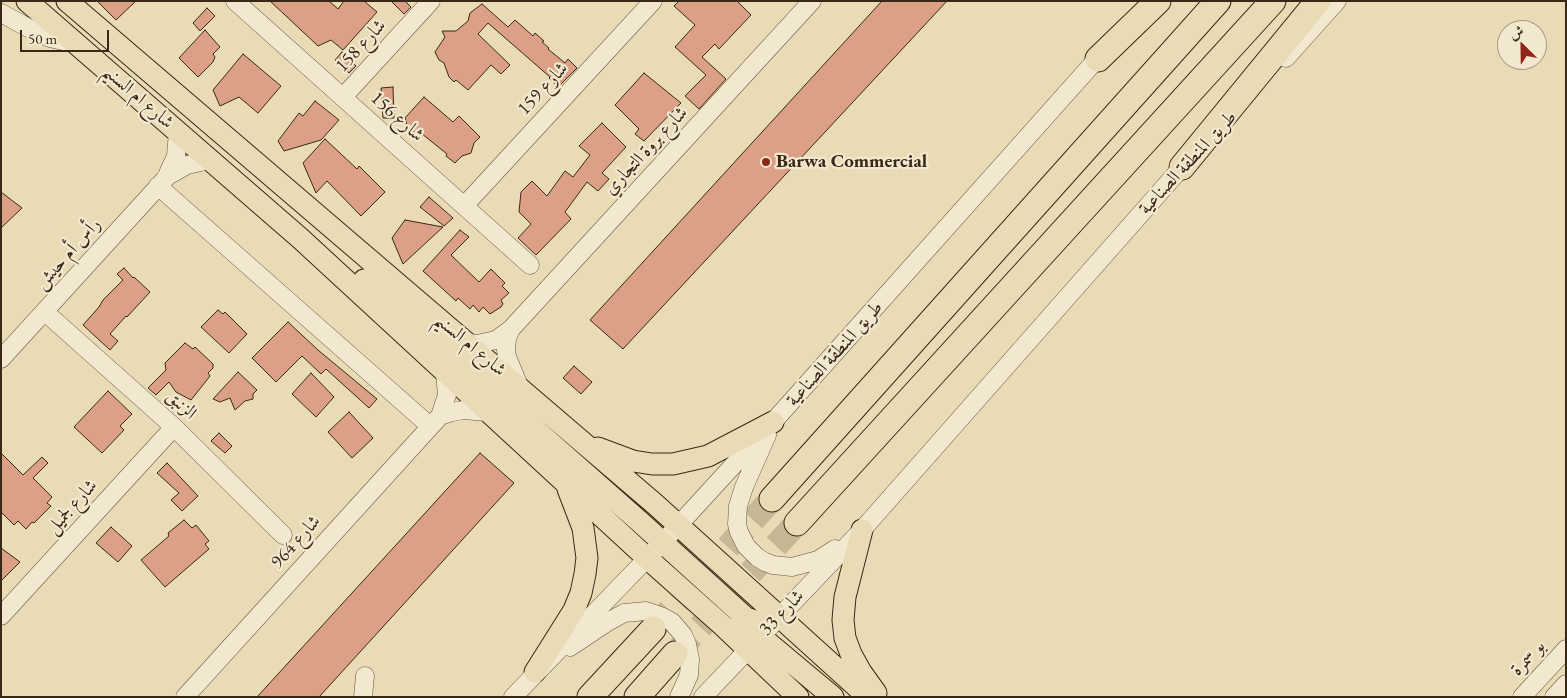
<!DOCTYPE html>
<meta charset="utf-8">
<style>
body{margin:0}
#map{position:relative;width:1567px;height:698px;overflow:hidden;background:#e9dbb5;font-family:"EB Garamond",Amiri,serif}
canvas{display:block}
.frame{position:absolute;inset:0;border:2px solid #382916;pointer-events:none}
.north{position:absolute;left:1497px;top:20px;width:50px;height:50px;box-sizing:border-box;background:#f1e8cf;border:1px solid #a79c85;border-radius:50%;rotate:337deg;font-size:14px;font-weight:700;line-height:20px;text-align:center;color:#382916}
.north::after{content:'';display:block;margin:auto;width:18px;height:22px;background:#8f2418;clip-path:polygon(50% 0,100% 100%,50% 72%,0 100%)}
.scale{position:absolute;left:20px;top:30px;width:89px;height:22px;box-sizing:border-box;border:2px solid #382916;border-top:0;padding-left:6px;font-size:15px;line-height:18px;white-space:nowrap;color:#382916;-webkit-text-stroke:4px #f1e8cf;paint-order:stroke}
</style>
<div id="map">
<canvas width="1567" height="698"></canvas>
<div class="frame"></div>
<div class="north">ش</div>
<div class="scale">50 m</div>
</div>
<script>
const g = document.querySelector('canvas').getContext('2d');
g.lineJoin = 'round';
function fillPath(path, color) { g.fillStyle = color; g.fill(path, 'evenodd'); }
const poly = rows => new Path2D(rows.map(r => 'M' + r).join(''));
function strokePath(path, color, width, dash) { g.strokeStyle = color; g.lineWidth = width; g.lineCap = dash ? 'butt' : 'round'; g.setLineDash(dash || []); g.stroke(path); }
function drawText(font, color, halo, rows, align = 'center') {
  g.font = font + ' "EB Garamond",Amiri,serif'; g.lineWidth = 4.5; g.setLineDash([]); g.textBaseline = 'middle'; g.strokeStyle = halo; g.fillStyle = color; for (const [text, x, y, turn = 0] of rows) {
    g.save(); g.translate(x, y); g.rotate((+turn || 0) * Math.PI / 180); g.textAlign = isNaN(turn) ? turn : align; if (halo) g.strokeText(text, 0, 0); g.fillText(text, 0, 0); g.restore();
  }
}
const building = poly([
 [97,1,136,1,116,20,97,1],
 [270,1,329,1,338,9,344,1,364,1,377,12,343,50,331,40,318,46,270,1],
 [391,1,405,1,411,7,404,14,391,1],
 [679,1,737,1,751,15,719,49,715,44,702,57,726,79,699,109,685,96,706,75,675,47,695,25,674,6,679,1],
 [882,1,947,1,623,349,590,320,882,1],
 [482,4,508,27,515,20,533,36,535,33,544,41,542,42,549,48,548,49,565,63,568,59,577,68,558,87,549,78,550,77,488,23,478,34,510,65,501,74,491,65,468,90,456,80,454,82,449,77,444,63,439,60,435,52,445,37,442,31,456,31,468,21,470,13,482,4],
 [207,8,215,16,200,31,193,23,207,8],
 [205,30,220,47,213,54,215,57,213,62,198,77,179,58,205,30],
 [342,52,356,66,349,73,335,60,342,52],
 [243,54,281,86,258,113,239,97,220,106,213,90,243,54],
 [644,73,681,103,644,141,635,134,639,129,615,105,644,73],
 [393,87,394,118,383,118,381,88,393,87],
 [424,97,453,122,459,116,480,137,474,143,471,153,462,156,455,163,446,156,447,154,421,133,418,136,407,126,405,118,424,97],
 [315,101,339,120,321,140,284,151,278,141,299,113,303,116,315,101],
 [602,123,626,147,602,173,609,179,598,191,587,182,565,212,571,219,536,255,518,238,531,224,519,212,521,192,532,181,547,196,565,171,573,177,590,155,579,146,602,123],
 [325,139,357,169,359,166,385,192,361,216,327,181,316,193,303,163,325,139],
 [1,192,22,208,1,228,1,192],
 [429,197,453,218,444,226,420,207,429,197],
 [405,220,443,227,403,264,392,238,405,220],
 [460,230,469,237,451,255,479,282,491,269,505,283,502,286,509,293,501,300,503,304,501,307,490,314,483,307,479,312,473,305,470,309,458,298,456,301,423,271,460,230],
 [124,268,133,278,134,277,150,292,127,317,126,316,110,334,118,341,110,350,83,325,99,307,103,300,123,280,117,274,124,268],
 [218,310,223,314,225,312,247,334,229,353,201,327,218,310],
 [288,322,318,350,377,399,369,408,326,369,321,374,302,356,276,382,252,358,288,322],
 [185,343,193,349,195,347,213,364,213,368,208,373,210,376,191,400,176,392,169,382,156,395,148,388,166,370,165,363,185,343],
 [574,366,592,382,581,394,563,378,574,366],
 [238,372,257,390,253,394,253,399,245,401,235,410,230,398,220,402,213,399,238,372],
 [311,373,334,397,316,417,292,394,311,373],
 [108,391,132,414,120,426,124,430,102,453,74,427,108,391],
 [349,412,373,438,352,458,328,432,349,412],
 [219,433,232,446,225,453,211,441,219,433],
 [1,453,23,475,42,457,48,463,33,478,52,497,47,503,51,506,34,523,32,522,26,529,18,521,14,525,1,512,1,453],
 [480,453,514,483,319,697,257,697,480,453],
 [167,463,198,496,182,511,171,500,179,493,157,473,167,463],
 [184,520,192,528,196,525,209,541,205,544,209,549,165,587,141,560,169,536,168,533,184,520],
 [111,527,132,546,118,562,96,543,111,527],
 [1,548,20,562,1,581,1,548]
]);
const highwayTunnel = poly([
 [653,629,772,499],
 [675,654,797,523]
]);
const minor = poly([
 [235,1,530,265],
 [1,13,34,31,50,38,76,44],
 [1286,58,1337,1],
 [343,97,431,1],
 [166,177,187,165,210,160],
 [158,186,430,426],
 [464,206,653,1],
 [45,312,174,427,283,535],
 [511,329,507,338,506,350,507,357,519,386],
 [468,343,477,344,496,340,511,329,812,1],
 [1,359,166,178,176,156,178,132],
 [440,416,452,412,464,410,487,412],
 [767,435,744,487,738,506,737,524,739,532,746,546,757,557,765,562,773,565,792,567,818,560,835,549],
 [1,616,174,427],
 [570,647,606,623,624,613,646,611,663,617,672,622,683,635,687,644,690,659,689,675,679,697],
 [185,697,440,416,447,395,445,373],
 [363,697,365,676],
 [513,697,663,542,773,422,1105,50],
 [703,697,862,530,1190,158],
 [1522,697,1566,649],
 [1554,697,1566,684]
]);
const major = poly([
 [27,1,301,239,647,558,721,624,798,697],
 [67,1,656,505,868,697],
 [364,280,385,297,639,521,746,618,761,623,768,622,778,617],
 [598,448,633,461,652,464,673,464,708,456,773,422],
 [862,530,845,597,843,620,845,638,851,654,861,672,876,693],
 [741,620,833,697],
 [535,672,574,610,581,593,585,574,587,558,583,528,568,489]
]);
const highway = poly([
 [1098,59,1158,1],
 [1182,167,1318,1],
 [772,499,1218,1],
 [797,523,1273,1],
 [590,697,653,629],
 [637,697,675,654]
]);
const markers = [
 [766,162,5,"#8f2418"]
];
const streetNames = [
 ["شارع 158",361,46,-47],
 ["شارع 159",543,89,-47],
 ["شارع ام السنيم",138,97,41],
 ["شارع 156",397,117,42],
 ["شارع بروة التجاري",646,151,-47],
 ["طريق المنطقة الصناعية",1188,163,-47],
 ["رأس أم حيش",68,254,-48],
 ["شارع ام السنيم",470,345,40],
 ["طريق المنطقة الصناعية",835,354,-48],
 ["الزنبق",181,405,43],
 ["شارع لجميل",72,507,-48],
 ["شارع 964",296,542,-48],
 ["شارع 33",782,613,-46],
 ["بو سمرة",1528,658,-47]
];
const poiNames = [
 ["Barwa Commercial",776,162]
];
fillPath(building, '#dba086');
strokePath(building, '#382916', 1);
strokePath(highwayTunnel, '#c6b795', 25, [25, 12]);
strokePath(minor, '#64563e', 19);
strokePath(major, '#382916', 23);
strokePath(highway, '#382916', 27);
strokePath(minor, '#f1e8cf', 18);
strokePath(major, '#e9dbb5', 21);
strokePath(highway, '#e9dbb5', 25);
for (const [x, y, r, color] of markers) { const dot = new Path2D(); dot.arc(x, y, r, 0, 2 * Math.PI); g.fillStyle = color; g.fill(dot); strokePath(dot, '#f1e8cf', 2); }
drawText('19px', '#382916', '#f1e8cf', streetNames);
drawText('bold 19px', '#382916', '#f1e8cf', poiNames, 'left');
</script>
